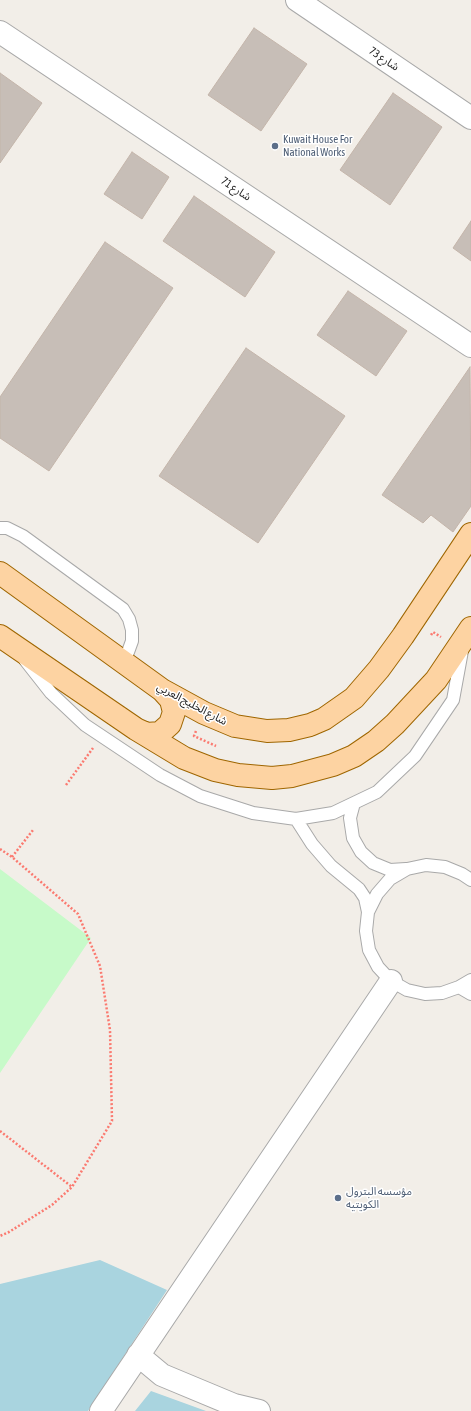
<!DOCTYPE html>
<meta charset="utf-8">
<style>
body{margin:0}
canvas{display:block;background:#f2eee8}
</style>
<canvas width="471" height="1411"></canvas>
<script>
const g = document.querySelector('canvas').getContext('2d');
g.lineJoin = 'round';
function fillPath(path, color) { g.fillStyle = color; g.fill(path, 'evenodd'); }
const poly = rows => new Path2D(rows.map(r => 'M' + r).join(''));
function strokePath(path, color, width, dash) { g.strokeStyle = color; g.lineWidth = width; g.lineCap = dash ? 'butt' : 'round'; g.setLineDash(dash || []); g.stroke(path); }
function drawText(font, color, halo, rows, align = 'center') {
  g.font = font + ' "Asap Condensed","Noto Sans Arabic",sans-serif'; g.lineWidth = 3; g.setLineDash([]); g.textBaseline = 'middle'; g.strokeStyle = halo; g.fillStyle = color; for (const [text, x, y, turn = 0] of rows) {
    g.save(); g.translate(x, y); g.rotate((+turn || 0) * Math.PI / 180); g.textAlign = isNaN(turn) ? turn : align; if (halo) g.strokeText(text, 0, 0); g.fillText(text, 0, 0); g.restore();
  }
}
const park = poly([
 [0,869,91,938,0,1073]
]);
const water = poly([
 [100,1260,167,1290,88,1411,0,1411,0,1284],
 [151,1391,206,1411,135,1411]
]);
const building = poly([
 [254,28,307,64,261,131,208,95,254,28],
 [0,73,42,103,0,163,0,73],
 [393,93,442,127,390,205,340,170,393,93],
 [132,152,169,177,142,219,104,194,132,152],
 [194,196,275,252,245,297,163,241,194,196],
 [471,221,471,261,453,248,471,221],
 [105,242,173,288,49,471,0,438,0,397,105,242],
 [348,291,407,331,376,376,317,335,348,291],
 [246,348,345,416,258,543,159,476,246,348],
 [470,367,471,506,453,532,431,515,423,523,382,495,470,367]
]);
const path = poly([
 [431,635,433,632,441,637],
 [196,731,194,736,216,746],
 [66,785,93,748],
 [0,849,12,857,78,914,100,966,110,1030,112,1121,72,1187,52,1205,9,1232,0,1236],
 [12,857,33,830],
 [0,1131,72,1187]
]);
const lane = poly([
 [0,528,7,528,23,536,123,609,129,619,132,630,132,641,128,652,121,661],
 [25,660,51,693,85,725,160,775,200,796,253,813,296,819,333,813,377,792,415,756,453,700,462,651],
 [354,803,350,818,353,838,361,852,373,863,390,870,406,869],
 [296,819,312,844,331,866,359,889,365,898,368,912],
 [471,880,462,874,445,867,426,865,407,869,390,879,377,894,368,912,366,931,369,950,378,967,391,981,407,990,425,994,442,993,459,987,471,980],
 [459,987,471,994]
]);
const street = poly([
 [297,0,471,118],
 [0,32,471,346],
 [138,1355,162,1375,234,1405,259,1411],
 [101,1411,391,981]
]);
const primary = poly([
 [0,573,162,690,204,713,235,726,267,731,289,730,310,725,324,719,354,698,379,669,403,636,471,534],
 [0,636,136,729,184,758,215,770,238,775,272,778,292,776,333,765,354,756,376,741,395,724,436,680,471,628],
 [138,730,147,734,160,733,170,724,174,712,171,700,162,690]
]);
const markers = [
 [275,146,4,"#5c6f8a"],
 [338,1198,4,"#5c6f8a"]
];
const streetNames = [
 ["شارع 73",384,59,34],
 ["شارع 71",236,189,34],
 ["شارع الخليج العربي",192,704,28]
];
const serviceNames = [
 ["Kuwait House For",283,140],
 ["National Works",283,153],
 ["مؤسسه البترول",346,1192],
 ["الكويتيه",346,1205]
];
fillPath(park, '#c7fac9');
fillPath(water, '#a9d4df');
fillPath(building, '#c7beb7');
strokePath(building, '#c4b5aa', 1);
strokePath(lane, '#a9a9a9', 14);
strokePath(street, '#a9a9a9', 24);
strokePath(primary, '#9f6600', 24);
strokePath(path, '#fb7a70', 2.5, [2, 2]);
strokePath(lane, '#fff', 12);
strokePath(street, '#fff', 22);
strokePath(primary, '#fdd3a2', 22);
for (const [x, y, r, color] of markers) { const dot = new Path2D(); dot.arc(x, y, r, 0, 2 * Math.PI); g.fillStyle = color; g.fill(dot); strokePath(dot, '#fff', 1.5); }
drawText('11px', '#222', '#fff', streetNames);
drawText('11px', '#4e5e75', '#fff', serviceNames, 'left');
</script>
